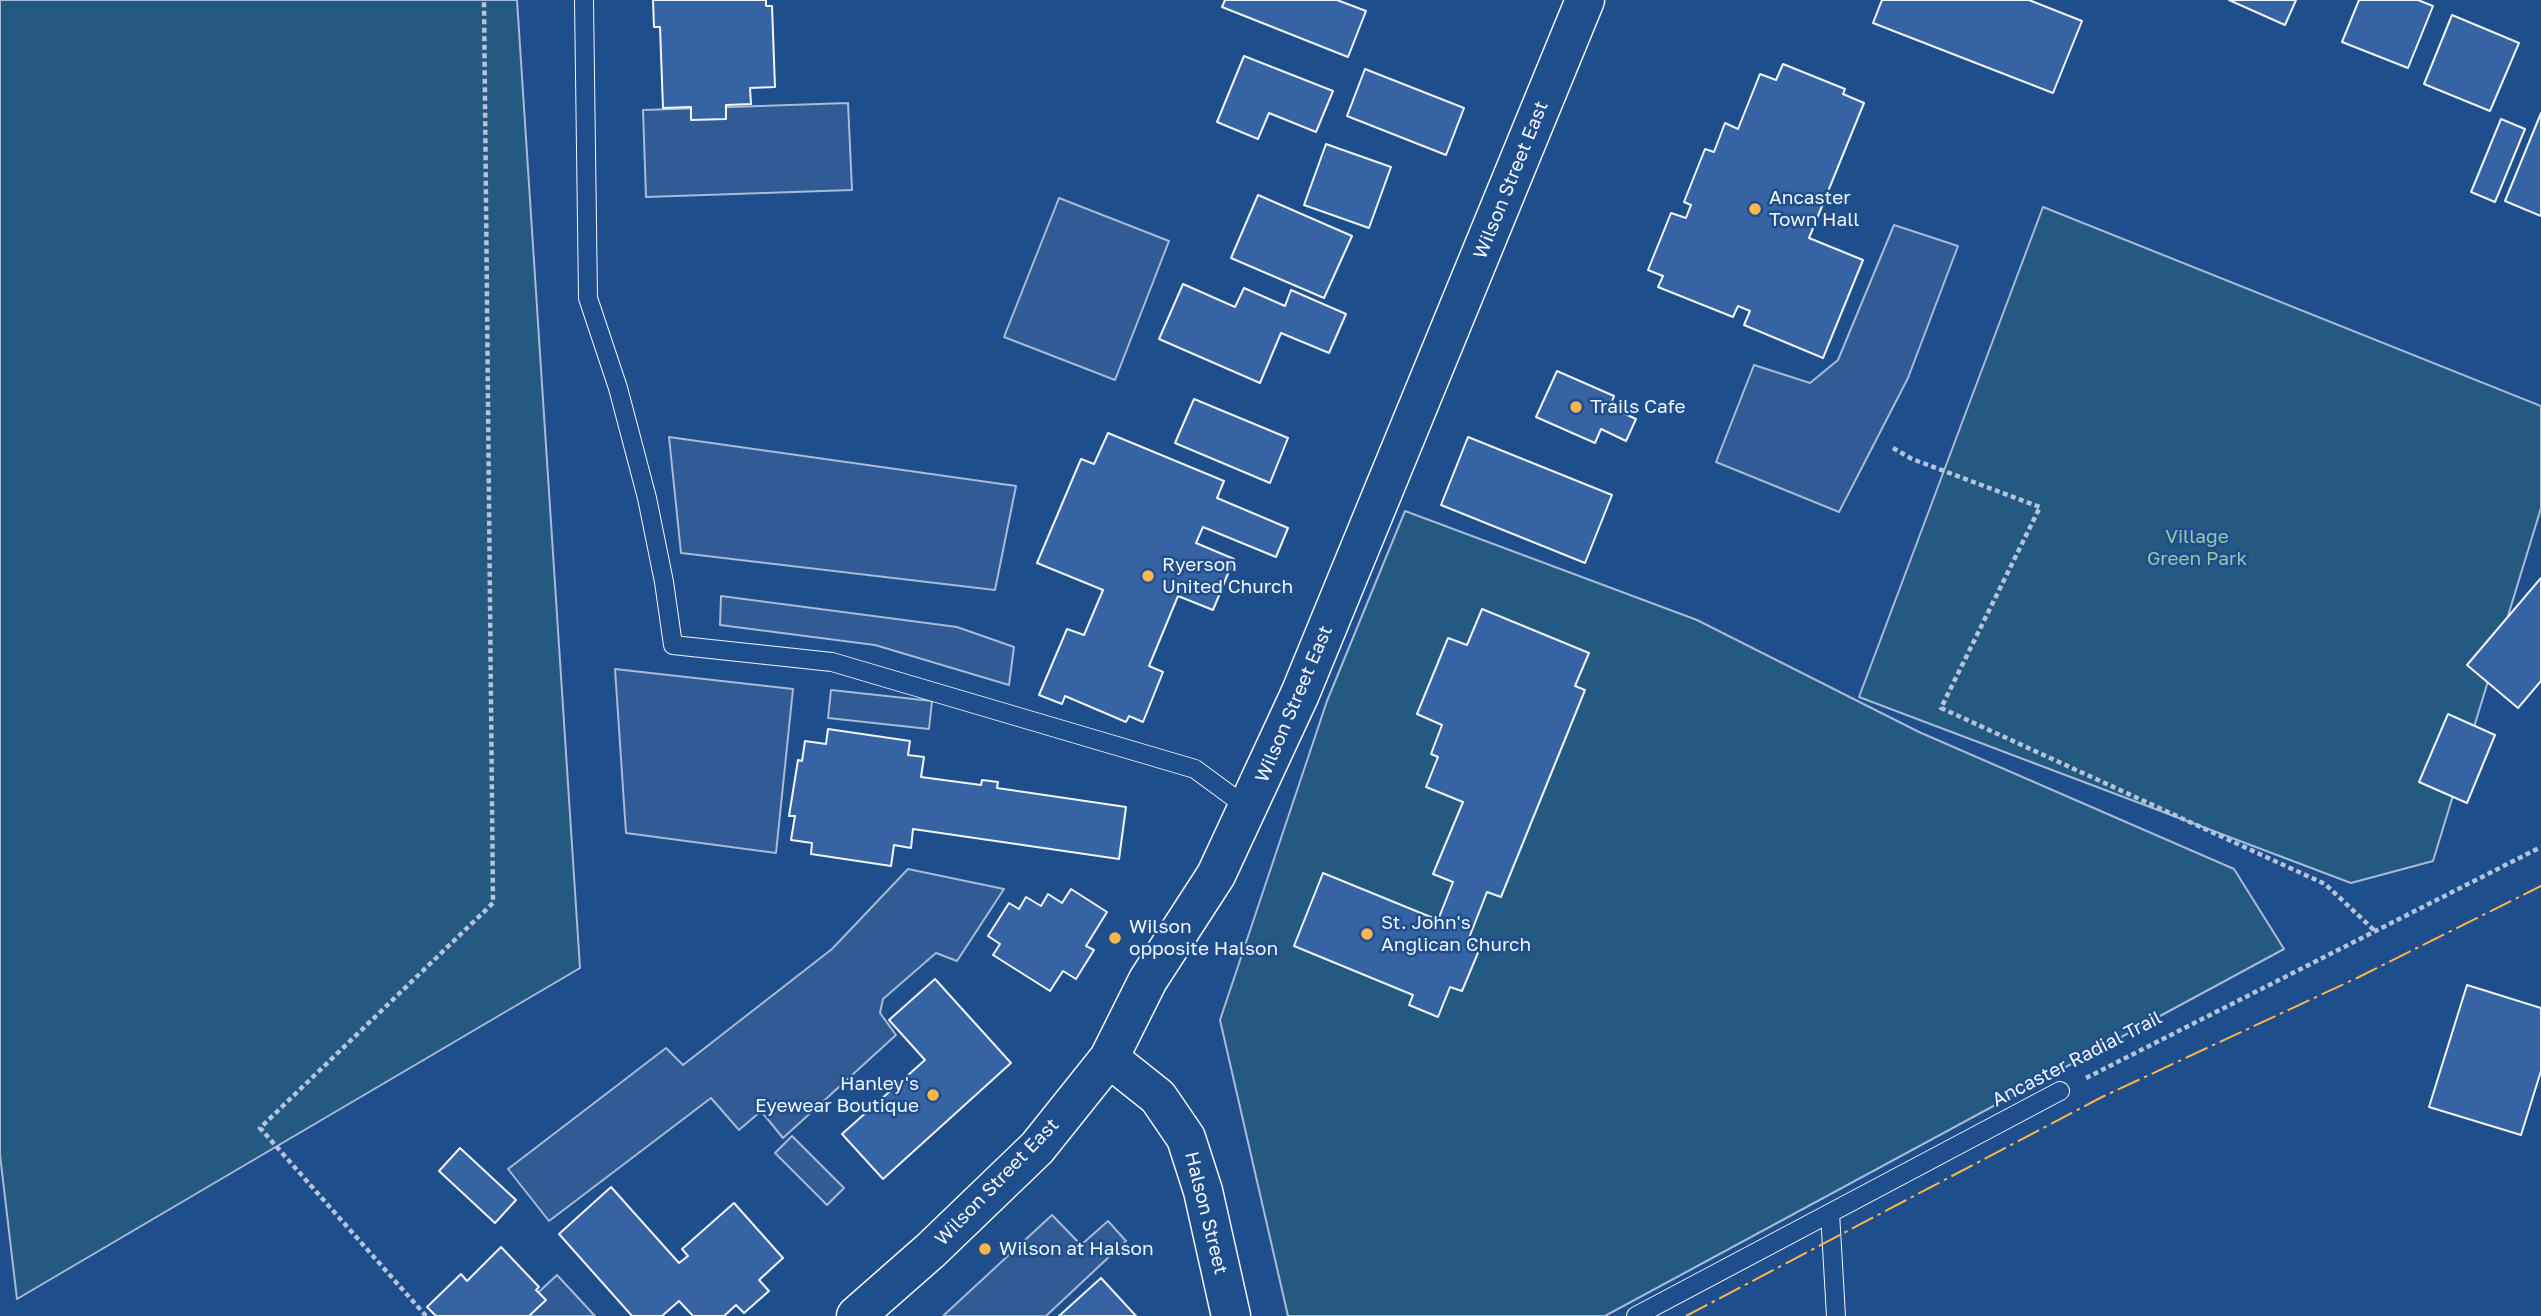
<!DOCTYPE html>
<style>
body{margin:0}
canvas{display:block;background:#1f4e8c}
</style>
<canvas width="2541" height="1316"></canvas>
<script>
const g = document.querySelector('canvas').getContext('2d');
g.lineJoin = 'round';
function fillPath(path, color) { g.fillStyle = color; g.fill(path, 'evenodd'); }
const poly = rows => new Path2D(rows.map(r => 'M' + r).join(''));
function strokePath(path, color, width, dash) { g.strokeStyle = color; g.lineWidth = width; g.lineCap = dash ? 'butt' : 'round'; g.setLineDash(dash || []); g.stroke(path); }
function drawText(font, color, halo, rows, align = 'center') {
  g.font = font + ' "Golos Text",sans-serif'; g.lineWidth = 5; g.setLineDash([]); g.textBaseline = 'middle'; g.strokeStyle = halo; g.fillStyle = color; for (const [text, x, y, turn = 0] of rows) {
    g.save(); g.translate(x, y); g.rotate((+turn || 0) * Math.PI / 180); g.textAlign = isNaN(turn) ? turn : align; if (halo) g.strokeText(text, 0, 0); g.fillText(text, 0, 0); g.restore();
  }
}
const green = poly([
 [0,0,517,0,580,968,17,1299,0,1155,0,0],
 [2043,207,2541,406,2541,508,2433,861,2351,883,1859,697,2043,207],
 [1405,511,1697,620,1919,732,2234,869,2284,949,1605,1316,1288,1316,1220,1020,1327,701,1405,511]
]);
const parking = poly([
 [848,103,852,190,646,197,643,110,848,103],
 [1059,198,1169,241,1115,380,1004,337,1059,198],
 [1894,225,1958,246,1908,378,1839,512,1716,462,1754,365,1810,383,1838,360,1894,225],
 [669,437,1016,486,995,590,681,553,669,437],
 [721,596,957,627,1014,647,1009,685,875,645,720,625,721,596],
 [615,669,793,689,776,853,626,833,615,669],
 [831,690,932,701,929,729,828,718,831,690],
 [908,869,1004,889,957,961,936,953,883,999,880,1013,896,1035,783,1138,761,1111,739,1130,711,1098,549,1221,508,1169,666,1048,683,1065,832,949,908,869],
 [792,1136,844,1188,827,1205,775,1153,792,1136],
 [1052,1215,1081,1245,1108,1221,1126,1241,1046,1316,943,1316,1052,1215],
 [557,1275,595,1316,513,1316,557,1275]
]);
const building = poly([
 [653,0,766,0,766,6,772,6,775,87,750,88,751,104,726,105,726,119,691,120,691,107,663,108,660,27,654,27,653,0],
 [1225,0,1337,0,1366,11,1348,57,1222,7,1225,0],
 [1882,0,2029,0,2082,21,2053,93,1873,23,1882,0],
 [2229,0,2296,0,2285,25,2229,0],
 [2359,0,2418,0,2433,6,2408,68,2342,42,2359,0],
 [2452,15,2519,43,2490,111,2424,84,2452,15],
 [1244,56,1333,91,1316,132,1269,113,1258,139,1217,122,1244,56],
 [1783,64,1845,89,1843,94,1864,103,1809,238,1863,260,1823,358,1744,325,1750,311,1738,306,1733,317,1658,287,1663,276,1648,270,1671,213,1686,218,1691,205,1684,202,1705,149,1714,152,1725,123,1738,129,1760,74,1776,80,1783,64],
 [1365,69,1464,108,1446,155,1347,116,1365,69],
 [2541,113,2541,216,2505,201,2541,113],
 [2501,119,2525,129,2495,202,2471,192,2501,119],
 [1326,144,1391,167,1369,228,1304,205,1326,144],
 [1258,195,1352,236,1324,298,1231,258,1258,195],
 [1183,284,1235,307,1244,288,1285,306,1291,290,1346,314,1329,353,1281,333,1260,383,1159,339,1183,284],
 [1557,371,1614,396,1610,407,1636,419,1626,441,1601,429,1595,443,1536,417,1557,371],
 [1194,399,1288,438,1270,483,1175,443,1194,399],
 [1108,433,1224,481,1217,498,1288,528,1276,557,1203,527,1196,543,1234,559,1213,610,1178,596,1149,666,1163,672,1143,722,1129,716,1126,722,1065,696,1062,704,1039,695,1067,629,1084,635,1103,590,1037,563,1081,459,1094,464,1108,433],
 [1468,437,1612,495,1585,563,1441,505,1468,437],
 [2541,578,2541,681,2518,708,2467,665,2541,578],
 [1482,609,1589,653,1575,686,1585,690,1501,897,1487,892,1467,943,1480,948,1462,991,1450,987,1438,1017,1409,1005,1413,995,1294,946,1323,873,1438,920,1453,882,1433,874,1463,802,1426,787,1438,757,1431,754,1442,725,1417,714,1448,638,1467,645,1482,609],
 [2448,714,2495,735,2467,803,2419,782,2448,714],
 [828,729,910,741,908,755,924,757,921,777,981,785,982,780,998,782,997,788,1126,807,1119,859,913,829,911,848,894,845,891,866,811,854,812,843,791,840,795,816,789,816,798,760,802,761,805,741,826,744,828,729],
 [1071,889,1107,912,1086,946,1094,950,1076,979,1063,971,1050,991,993,955,1000,944,988,936,1009,903,1019,909,1026,897,1041,906,1048,894,1062,903,1071,889],
 [935,979,1011,1063,883,1179,842,1134,925,1060,889,1020,935,979],
 [2467,985,2541,1008,2541,1071,2521,1135,2429,1107,2467,985],
 [460,1148,516,1200,495,1223,439,1171,460,1148],
 [611,1187,679,1263,688,1256,682,1249,734,1203,783,1258,759,1280,769,1291,744,1313,736,1305,724,1316,693,1316,679,1301,662,1316,632,1316,559,1234,611,1187],
 [501,1247,539,1287,536,1290,546,1300,529,1316,436,1316,427,1307,461,1274,467,1281,501,1247],
 [1101,1278,1136,1316,1059,1316,1101,1278]
]);
const path = poly([
 [1893,448,1912,459,2040,507,1941,708,2325,884,2374,930],
 [2086,1078,2541,847],
 [426,1316,260,1128,493,903,484,0]
]);
const service = poly([
 [584,0,588,298,618,388,647,498,664,582,673,645,832,662,1195,769,1248,808],
 [1830,1213,1836,1316],
 [1636,1316,2060,1091]
]);
const secondary = poly([
 [1109,1058,1158,1097,1186,1138,1203,1191,1231,1316],
 [856,1316,931,1250,1037,1148,1109,1058,1148,980,1216,875,1300,694,1585,0]
]);
const power = poly([
 [1686,1316,2102,1097,2359,977,2541,886]
]);
const markers = [
 [1755,209,7,"#ffb74d"],
 [1576,407,7,"#ffb74d"],
 [1148,576,7,"#ffb74d"],
 [1367,934,7,"#ffb74d"],
 [1115,938,7,"#ffb74d"],
 [933,1095,7,"#ffb74d"],
 [985,1249,7,"#ffb74d"]
];
const streetNames = [
 ["Wilson Street East",1511,180,-68],
 ["Wilson Street East",1294,704,-67],
 ["Ancaster Radial Trail",2077,1059,-27],
 ["Wilson Street East",997,1182,-46],
 ["Halson Street",1206,1213,76]
];
const poiNames = [
 ["Ancaster",1769,198],
 ["Town Hall",1769,220],
 ["Trails Cafe",1590,407],
 ["Ryerson",1162,565],
 ["United Church",1162,587],
 ["St. John's",1381,923],
 ["Anglican Church",1381,945],
 ["Wilson",1129,927],
 ["opposite Halson",1129,949],
 ["Hanley's",919,1084,"right"],
 ["Eyewear Boutique",919,1106,"right"],
 ["Wilson at Halson",999,1249]
];
const parkNames = [
 ["Village",2197,537],
 ["Green Park",2197,559]
];
fillPath(green, '#245a82');
strokePath(green, '#a8bbd7', 2);
fillPath(parking, '#305b95');
strokePath(parking, '#a8bbd7', 2);
fillPath(building, '#3563a3');
strokePath(building, '#f2f6ff', 2);
strokePath(service, '#f2f6ff', 20);
strokePath(secondary, '#f2f6ff', 41);
strokePath(path, '#b3c4dc', 4.5, [5, 3.5]);
strokePath(service, '#1f4e8c', 18);
strokePath(secondary, '#1f4e8c', 38);
strokePath(power, '#ffb74d', 2, [24, 5, 3.5, 5]);
for (const [x, y, r, color] of markers) { const dot = new Path2D(); dot.arc(x, y, r, 0, 2 * Math.PI); g.fillStyle = color; g.fill(dot); strokePath(dot, '#1f4e8c', 2.5); }
drawText('19px', '#f2f6ff', '#1f4e8c', streetNames);
drawText('19px', '#f2f6ff', '#1f4e8c', poiNames, 'left');
drawText('19px', '#97c8a6', '#1f4e8c', parkNames);
</script>
